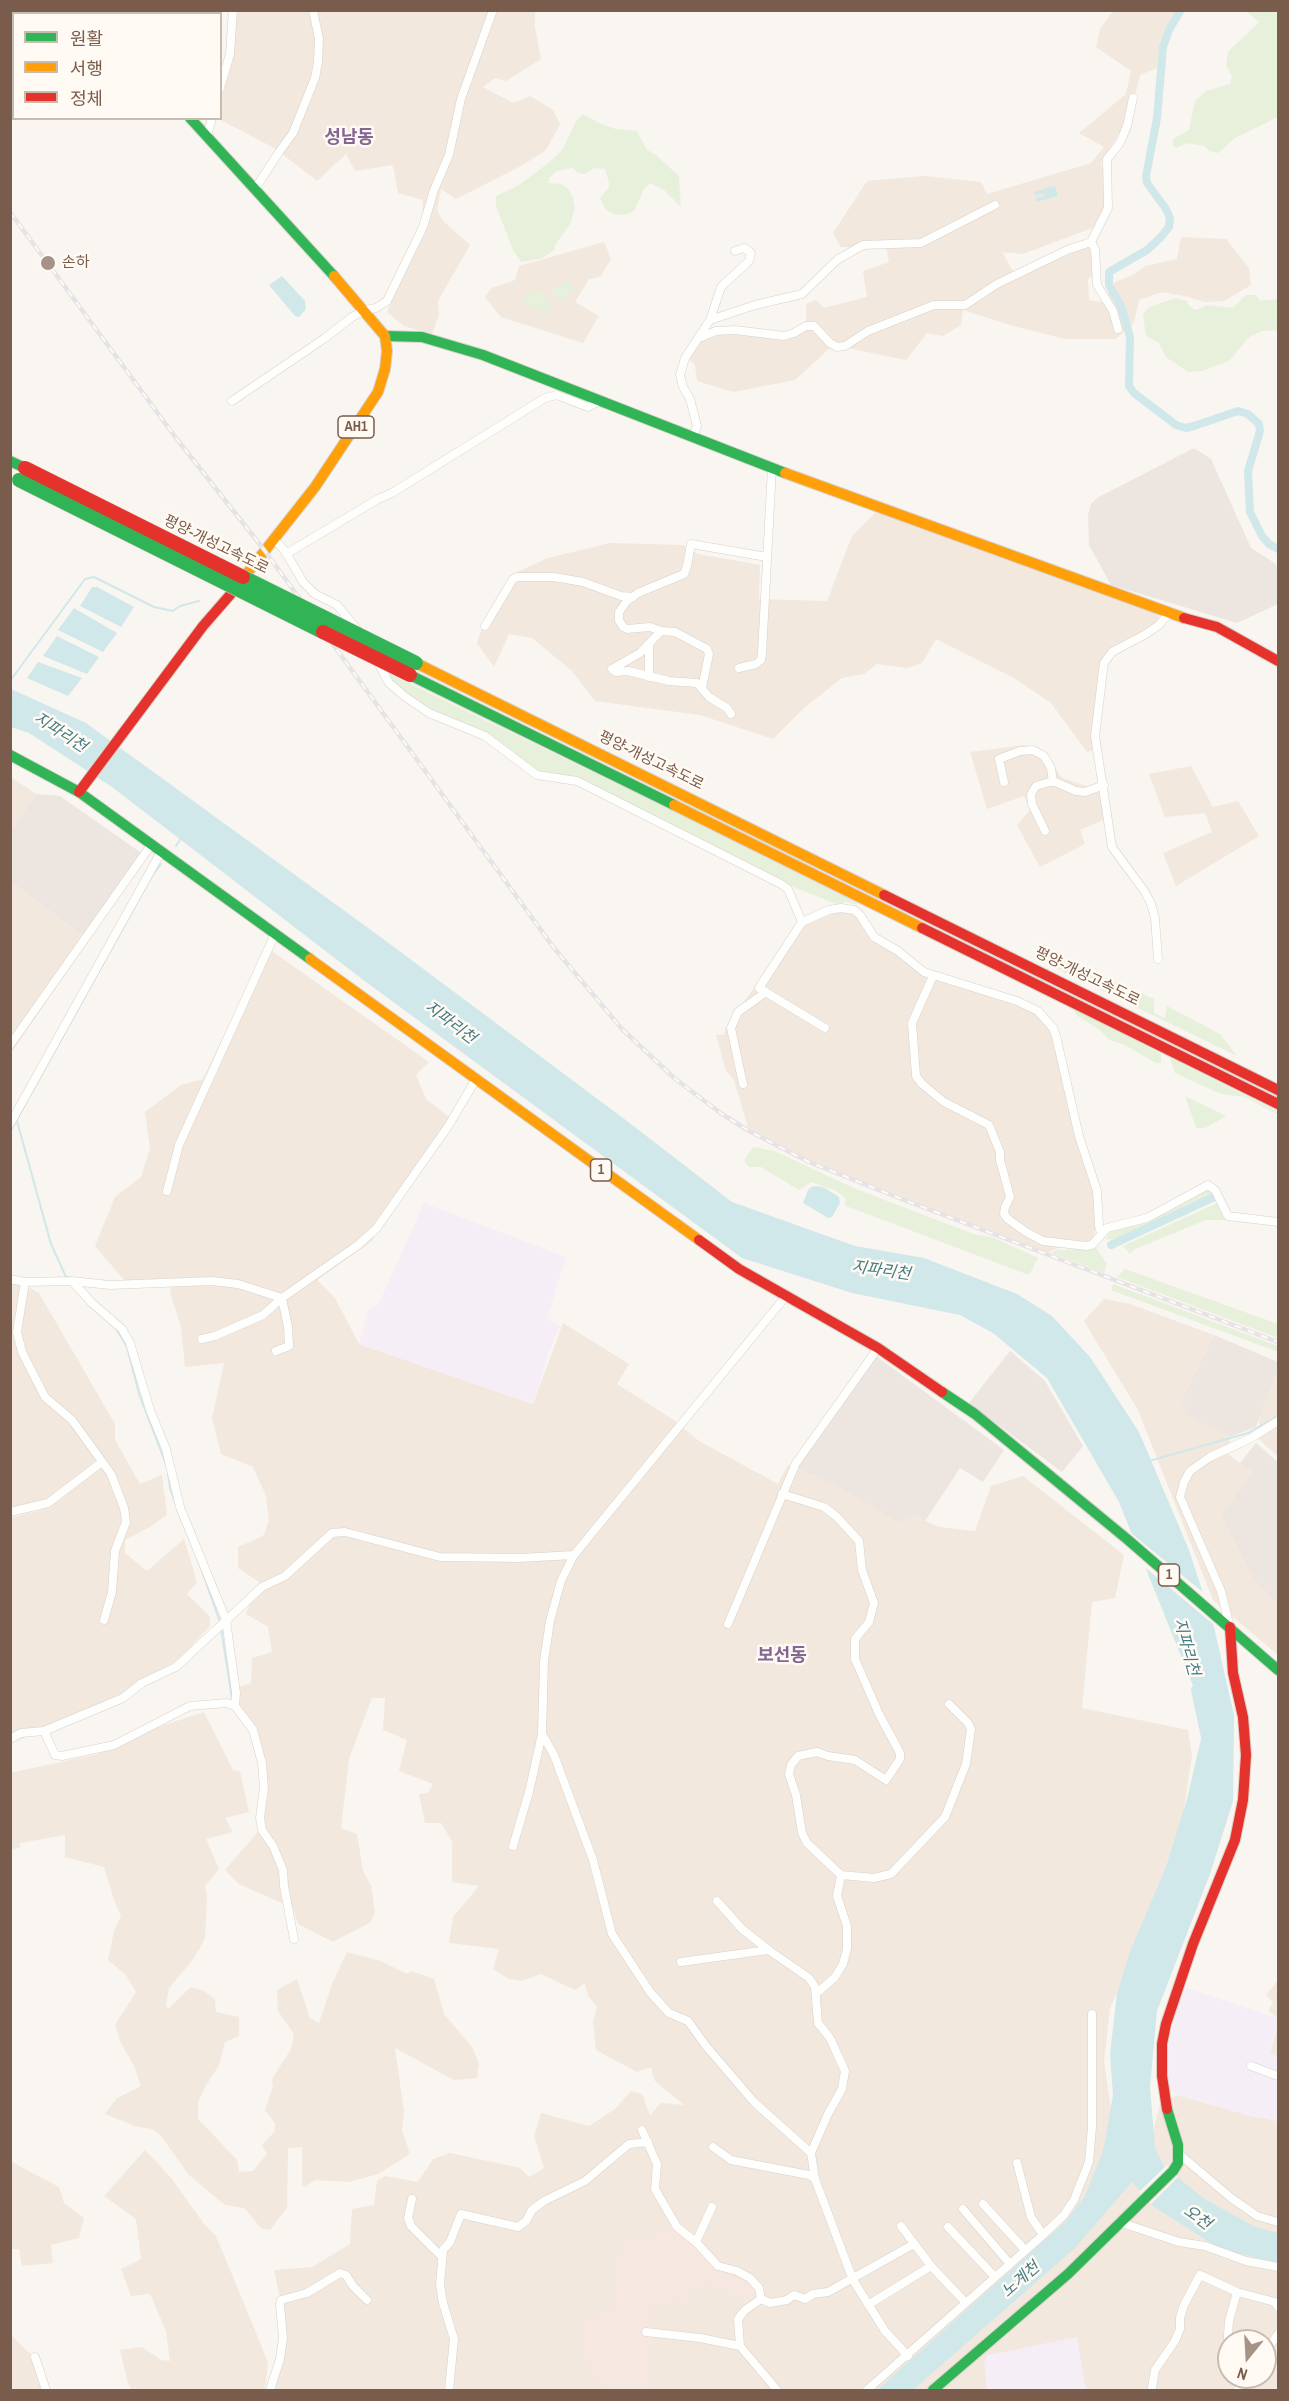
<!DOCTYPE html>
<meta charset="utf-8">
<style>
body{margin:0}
#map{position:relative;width:1289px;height:2401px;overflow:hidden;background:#f9f5f0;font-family:"Archivo Narrow","Noto Sans KR",sans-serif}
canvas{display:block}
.frame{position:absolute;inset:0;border:12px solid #7a5c4d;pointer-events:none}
.legend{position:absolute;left:12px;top:12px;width:210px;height:108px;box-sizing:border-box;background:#fffaf3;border:2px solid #cabbb1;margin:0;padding:8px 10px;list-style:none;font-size:18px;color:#7a5c4d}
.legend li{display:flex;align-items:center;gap:12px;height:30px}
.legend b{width:30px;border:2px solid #cabbb1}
.north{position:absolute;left:1217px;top:2329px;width:60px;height:60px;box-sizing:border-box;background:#fffaf3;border:2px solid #cabbb1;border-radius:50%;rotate:198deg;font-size:16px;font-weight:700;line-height:24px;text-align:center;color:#7a5c4d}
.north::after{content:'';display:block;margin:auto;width:21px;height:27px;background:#a69286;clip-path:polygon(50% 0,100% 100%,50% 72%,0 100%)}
</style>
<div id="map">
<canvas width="1289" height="2401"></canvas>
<div class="frame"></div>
<ul class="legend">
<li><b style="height:8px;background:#30b455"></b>원활</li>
<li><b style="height:8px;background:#ff9f0a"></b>서행</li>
<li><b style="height:8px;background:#e5322d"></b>정체</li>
</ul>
<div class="north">N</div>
</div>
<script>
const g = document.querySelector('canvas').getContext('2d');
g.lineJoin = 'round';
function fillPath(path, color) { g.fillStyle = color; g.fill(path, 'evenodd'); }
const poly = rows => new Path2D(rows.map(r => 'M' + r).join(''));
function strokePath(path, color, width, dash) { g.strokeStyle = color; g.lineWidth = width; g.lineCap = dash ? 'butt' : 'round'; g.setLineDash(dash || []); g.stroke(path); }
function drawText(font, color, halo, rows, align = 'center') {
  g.font = font + ' "Archivo Narrow","Noto Sans KR",sans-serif'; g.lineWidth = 5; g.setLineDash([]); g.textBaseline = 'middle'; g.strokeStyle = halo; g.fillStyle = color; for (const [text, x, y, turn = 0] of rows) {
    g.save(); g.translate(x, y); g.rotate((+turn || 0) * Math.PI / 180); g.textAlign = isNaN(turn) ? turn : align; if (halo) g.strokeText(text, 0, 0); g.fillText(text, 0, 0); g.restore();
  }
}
const residential = poly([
 [535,10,535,27,541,59,506,81,495,78,483,87,513,103,530,96,553,110,560,124,546,150,521,166,456,199,441,189,437,210,443,221,470,245,438,301,439,315,432,334,404,326,387,312,422,234,423,200,398,193,393,165,355,171,346,154,317,181,276,149,219,119,221,92,223,92,231,66,236,11],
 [1113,11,1178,11,1167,28,1161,44,1157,68,1140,75,1130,115,1101,163,1112,205,1103,224,1023,254,1002,252,1016,276,1092,245,1094,276,1088,278,1089,300,1102,302,1115,282,1135,274,1145,266,1177,259,1181,237,1226,239,1249,268,1251,285,1224,301,1204,302,1189,297,1162,292,1139,300,1134,323,1116,339,1065,339,1010,325,963,310,961,325,943,336,927,333,906,360,833,345,795,380,733,392,697,381,695,365,688,358,709,330,787,333,806,321,806,304,816,300,824,308,867,297,863,271,889,262,886,248,841,247,833,233,867,181,925,176,981,182,987,194,1091,163,1104,147,1079,133,1126,94,1131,71,1096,47,1100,29],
 [604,242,611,259,600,277,589,279,575,302,599,316,583,343,501,317,485,297,492,288,515,280,519,266],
 [877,511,1156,612,1159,618,1153,628,1102,662,1093,750,1087,752,1051,703,1014,678,936,639,922,663,907,668,877,664,864,674,842,678,804,708,773,739,700,715,595,701,572,671,532,638,509,634,494,667,477,643,485,618,513,574,548,558,610,543,683,545,698,554,760,565,759,599,827,601,852,536],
 [1025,745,1045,753,1062,778,1087,786,1102,787,1105,819,1080,830,1085,844,1040,867,1017,825,1030,810,1024,796,987,809,970,752],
 [1191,766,1213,807,1238,801,1259,836,1176,886,1163,853,1212,832,1205,813,1165,817,1149,774],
 [11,777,36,794,11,831],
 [11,882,89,940,11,1053],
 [826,908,855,913,870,937,931,974,1012,1000,1049,1020,1095,1184,1096,1227,1092,1243,1058,1248,1049,1252,1039,1251,833,1172,789,1152,749,1131,734,1080,726,1071,716,1035,724,1035,725,1029,801,921],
 [266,947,429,1062,416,1075,426,1099,450,1118,400,1190,372,1241,317,1280,335,1298,359,1344,533,1404,563,1323,629,1364,617,1384,674,1420,699,1441,778,1484,788,1465,940,1527,975,1531,991,1486,1023,1476,1124,1555,1115,1598,1092,1602,1082,1708,1188,1730,1192,1755,1177,1858,1110,2008,1104,2061,1113,2124,1141,2176,1160,2105,1177,2095,1251,2116,1278,2121,1278,2390,272,2390,282,2360,281,2303,274,2270,312,2267,350,2244,352,2209,374,2205,377,2181,385,2176,418,2182,433,2159,450,2153,520,2168,529,2177,544,2168,534,2136,541,2113,589,2126,615,2109,631,2091,642,2094,650,2115,661,2103,684,2105,654,2080,651,2067,637,2072,596,2050,593,2022,597,2006,588,1996,585,1983,575,1990,541,1974,522,1981,509,1979,493,1969,499,1949,449,1943,453,1917,479,1886,452,1882,452,1841,441,1823,425,1823,419,1794,428,1793,433,1784,399,1771,407,1740,383,1730,385,1698,372,1698,349,1759,341,1828,357,1834,363,1871,371,1886,375,1913,371,1922,333,1942,298,1924,293,1908,239,1884,225,1870,257,1833,265,1810,266,1784,263,1757,253,1722,239,1706,239,1687,251,1683,252,1658,272,1652,268,1627,246,1614,259,1582,238,1568,238,1547,263,1536,269,1521,266,1496,253,1467,221,1454,212,1418,224,1363,185,1367,181,1327,170,1292,171,1278,125,1281,95,1246,115,1197,141,1177,150,1148,145,1112,181,1085,203,1079],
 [1229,2341,1265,2341,1265,2377,1229,2377],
 [11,1282,20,1283,39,1293,115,1424,115,1440,140,1484,162,1475,167,1515,150,1527,125,1540,125,1553,147,1571,184,1539,197,1582,187,1594,210,1617,210,1626,178,1660,137,1682,134,1691,11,1743,10,1518,41,1510,40,1502,11,1510],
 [1104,1299,1130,1304,1214,1335,1181,1400,1190,1416,1230,1437,1228,1454,1252,1472,1257,1584,1278,1604,1278,1655,1213,1600,1138,1410,1084,1321],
 [1278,1372,1278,1457,1259,1439,1259,1420],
 [204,1712,233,1770,240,1771,249,1812,225,1818,233,1832,206,1839,219,1869,205,1886,207,1895,205,1939,194,1958,169,1988,166,2005,168,2009,191,1987,204,1991,215,1999,216,2012,239,2017,239,2036,225,2042,219,2065,205,2087,198,2103,198,2119,237,2160,239,2172,253,2171,267,2154,262,2145,275,2131,275,2123,265,2110,273,2087,272,2079,291,2049,294,2034,278,2011,277,1990,297,1979,310,2018,319,2023,333,1982,347,1952,381,1961,407,1974,412,1971,434,1979,444,2014,472,2047,479,2063,477,2078,454,2080,395,2048,404,2112,402,2130,410,2154,378,2174,349,2182,315,2180,305,2187,302,2185,302,2147,288,2148,287,2208,270,2230,261,2228,244,2208,225,2205,189,2175,161,2136,152,2129,135,2126,105,2114,117,2098,141,2086,134,2066,120,2041,115,2025,136,1992,126,1975,108,1960,114,1931,121,1916,113,1897,104,1867,65,1857,65,1835,20,1843,20,1847,11,1850,10,1773,98,1754,158,1727],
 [1278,1980,1278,2018,1268,2011,1273,2002,1266,1995],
 [1278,2023,1278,2057,1270,2054],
 [145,2150,172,2179,204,2224,216,2236,268,2362,265,2388,270,2390,132,2390,128,2384,120,2350,142,2347,161,2360,170,2361,166,2331,150,2294,131,2296,121,2269,141,2259,136,2219,104,2196],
 [10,2161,59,2187,64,2203,84,2218,79,2238,51,2245,53,2263,22,2266,19,2249,11,2249],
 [10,2335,34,2357,43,2390,11,2390]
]);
const commercial = poly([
 [671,2224,691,2240,715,2267,750,2284,756,2295,756,2300,745,2301,726,2291,705,2285,692,2289,686,2303,673,2302,654,2305,647,2321,654,2337,648,2387,615,2390,591,2375,586,2363,582,2321,615,2309,618,2255,624,2242,651,2235]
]);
const industrial = poly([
 [1194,448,1211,459,1251,548,1276,564,1278,576,1278,604,1237,623,1111,585,1089,545,1088,515,1091,504,1097,498],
 [36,794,60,796,147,857,89,940,11,882,11,831],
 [1214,1335,1278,1362,1278,1372,1256,1427,1230,1437,1189,1416,1181,1400],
 [1010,1351,1045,1381,1083,1446,1062,1472,969,1403],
 [876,1356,1004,1450,983,1482,960,1468,925,1521,914,1516,899,1522,836,1485,796,1468],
 [1256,1443,1278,1462,1278,1604,1257,1584,1222,1516,1252,1472,1240,1463]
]);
const education = poly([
 [424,1203,566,1257,547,1319,560,1326,550,1349,533,1404,359,1344,368,1311,379,1303],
 [1186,1988,1278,2018,1270,2054,1278,2057,1278,2121,1251,2116,1191,2099,1177,2095,1169,2088,1168,2049,1175,2015],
 [1077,2337,1086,2390,987,2390,984,2360,988,2355]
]);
const green = poly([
 [1246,11,1278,11,1278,117,1235,138,1218,153,1210,151,1204,146,1187,143,1176,148,1173,146,1173,139,1189,130,1195,101,1206,91,1230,84,1232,76,1226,65,1228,52,1259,22],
 [583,114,601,124,616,129,637,131,647,150,656,155,679,176,681,207,663,189,650,183,644,189,634,211,624,215,614,214,605,209,600,198,610,186,605,169,594,168,586,174,578,173,573,168,557,171,549,178,548,183,561,184,568,189,573,198,575,208,570,224,555,245,554,250,543,258,521,262,513,250,496,206,496,196,519,185,551,161,563,149,576,121],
 [567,282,570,282,572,288,565,301,555,299,551,288],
 [533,291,544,292,553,314,523,305,525,296],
 [1246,295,1256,295,1260,301,1278,299,1278,330,1262,331,1249,337,1229,361,1202,371,1188,372,1166,357,1159,343,1146,336,1143,315,1149,307,1176,298,1187,301,1190,307,1196,310,1207,305,1233,308],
 [390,674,858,901,857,905,846,902,836,904,784,883,588,783,568,775,547,775,534,771,481,730,435,714,409,697,392,682],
 [1042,950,1154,999,1154,1013,1165,1018,1167,1006,1220,1034,1237,1056,1037,959],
 [1074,1008,1161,1054,1161,1063,1156,1063,1125,1045,1108,1039,1100,1030,1076,1015],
 [1170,1058,1278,1112,1278,1115,1245,1097,1221,1094,1175,1073],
 [1185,1096,1226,1116,1205,1128,1196,1128],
 [753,1147,774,1151,856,1189,976,1235,992,1237,1038,1258,1029,1275,846,1206,845,1197,834,1190,811,1182,799,1190,761,1167,749,1167,744,1161],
 [1210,1189,1213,1194,1118,1240,1106,1239,1111,1230,1138,1224],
 [1217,1203,1225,1220,1206,1220,1135,1249,1130,1254,1123,1246],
 [1095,1246,1107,1264,1104,1273,1051,1253,1056,1250,1084,1249],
 [1125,1269,1278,1324,1278,1338,1117,1277],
 [1113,1284,1278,1346,1278,1352,1111,1290]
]);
const water = poly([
 [1055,186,1058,196,1036,202,1037,197,1044,196,1043,193,1036,196,1033,192],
 [282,276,305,301,306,309,299,317,295,316,269,285],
 [92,587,97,587,134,607,121,627,80,606],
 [74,608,117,633,103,652,58,630],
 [57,636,99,657,87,674,43,656],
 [38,662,82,678,68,696,27,678],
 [11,689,86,723,386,941,627,1121,732,1202,855,1246,924,1258,1017,1294,1052,1316,1090,1357,1139,1432,1189,1550,1214,1627,1234,1715,1233,1801,1210,1874,1157,2011,1150,2086,1155,2149,1164,2166,1203,2198,1255,2227,1278,2233,1278,2263,1226,2250,1209,2242,1153,2206,1132,2182,1075,2248,913,2390,877,2390,1065,2222,1085,2196,1103,2151,1113,2095,1110,2054,1117,1993,1131,1949,1166,1867,1187,1799,1206,1718,1119,1502,1047,1378,993,1333,960,1315,852,1293,742,1258,362,979,112,787,29,733,11,727],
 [818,1186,825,1188,839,1197,840,1203,832,1217,828,1218,803,1203,808,1190,811,1187]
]);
const pier = poly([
 [1130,1532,1205,1594,1213,1624,1142,1565],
 [1167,2165,1178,2177,1151,2204,1139,2192]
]);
const stream = poly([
 [10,681,85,579,94,577,154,607,173,611,180,606,199,601],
 [176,846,181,838],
 [17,1121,51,1244,67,1279],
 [10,1132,152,876,161,864],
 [115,1327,127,1347,139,1394,167,1467],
 [1149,1461,1248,1433,1278,1416],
 [168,1473,170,1488,182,1522],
 [197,1557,220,1622],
 [221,1628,232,1699]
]);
const canal = poly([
 [1181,10,1169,30,1163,47,1157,118,1146,176,1147,183,1166,209,1170,218,1169,227,1161,237,1147,250,1109,272,1109,285,1121,306,1130,337,1129,386,1134,393,1176,425,1186,428,1194,426,1238,411,1248,414,1259,424,1260,431,1248,471,1250,512,1262,536,1269,544,1278,549],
 [1111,1245,1214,1197]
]);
const river = poly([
 [1197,1690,1207,1737]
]);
const street = poly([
 [220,88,230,54,233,10],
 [207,136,212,118],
 [255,189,279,152,293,133,315,78,318,62,319,39,313,10],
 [1091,242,1108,208,1107,159,1120,143,1127,126,1133,98],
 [710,320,755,305,802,294,837,260,863,245,921,243,995,205],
 [699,338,716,331,735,330,784,336,794,333,806,326,814,326,830,343,837,347,845,346,868,331,934,305,965,305,997,284,1067,250,1091,242,1095,249,1097,285,1113,311,1118,329],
 [232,401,325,338,352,317,365,310,376,308,387,301,423,227,434,190,449,155,461,99,493,10],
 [693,437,697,426,690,399,683,387,680,375,685,358,710,320,721,287,749,261,751,253,749,251,744,248,735,251],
 [274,539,285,551,303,582,315,594,337,605,360,633],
 [286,554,378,499,392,493,545,398,557,395,588,407,598,402],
 [485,626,513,579,517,577,554,577,583,582,621,596,633,597],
 [649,645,649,677],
 [377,661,389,683,404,696,429,713,485,736,537,775,577,781,781,884,788,889,802,922],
 [739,668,756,664,761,660,762,653,772,468],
 [612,669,616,672,628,671,669,681,697,683,709,697,727,708,731,714],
 [612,669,640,653,661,631],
 [702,688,709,654,707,649,675,632,661,631,650,627,627,629,623,627,619,620,619,612,627,601,638,593,684,574,687,566,691,544,767,557],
 [1004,782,999,759,1020,751,1033,750,1044,756,1051,768,1053,782],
 [1045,831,1032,804,1031,794,1036,786,1053,781,1076,791,1085,792,1104,785],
 [1158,959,1155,918,1151,904,1145,892,1112,847,1095,736,1104,663,1112,652,1146,634,1159,625,1168,614],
 [933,976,912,1023,916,1076,922,1084,944,1102,989,1125,1000,1152,1000,1160,1010,1197,1005,1207,1004,1214,1008,1219,1026,1232,1043,1241,1086,1246,1092,1245,1107,1228,1147,1218,1208,1185,1215,1190,1228,1216,1278,1222],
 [825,1028,759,988,802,922,829,910,841,908,854,910,860,915,874,937,898,951,924,972,1017,1001,1038,1011,1053,1028,1056,1036,1079,1136,1097,1191,1099,1226,1101,1233],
 [10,1045,151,845],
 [743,1084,731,1028,738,1012,766,992],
 [10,1124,161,852],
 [167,1191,179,1145,275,934],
 [10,1279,25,1282,71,1281,110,1285,212,1281,238,1284,282,1298,358,1245,376,1229,449,1125,476,1079],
 [72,1281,92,1303,122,1329,130,1343,150,1410,166,1449,180,1507,226,1620,236,1693,235,1706],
 [25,1282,17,1332,22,1352,45,1397,72,1420,111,1474,124,1508,126,1522,115,1551,112,1592,104,1620],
 [786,1296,574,1555,561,1581,550,1621,544,1661,542,1734,554,1755,593,1860,612,1934,650,1992,669,2013,688,2021,706,2046,754,2102,811,2153,815,2179,853,2280,885,2331,908,2356],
 [202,1339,215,1336,263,1315,282,1298,288,1327,289,1346,276,1351],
 [782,1494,824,1507,837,1517,859,1541,862,1570,874,1603,869,1622,855,1639,855,1659,879,1714,900,1753,900,1759,886,1780,855,1760,828,1756,817,1752,798,1756,791,1765,789,1774,796,1795,802,1833,807,1843,841,1875,874,1878,891,1874,945,1817,966,1764,971,1729,968,1723,949,1704],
 [10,1512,48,1503,102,1462],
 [728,1624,796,1463,878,1348],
 [1230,1627,1221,1591,1180,1497,1184,1482,1190,1471,1210,1457,1251,1438,1278,1421],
 [44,1731,55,1755,62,1756,114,1745,190,1706,227,1703,235,1706,253,1730,262,1763,264,1788,260,1818,262,1830,273,1846,283,1870,284,1886,294,1939],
 [10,1739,21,1733,44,1731,123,1698,142,1683,176,1667,262,1587,285,1576,332,1533,345,1532,440,1557,519,1558,574,1555],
 [513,1846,529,1792,542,1734],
 [717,1901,742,1929,770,1951,809,1978,815,1987,818,2023,830,2038,845,2071,842,2089,828,2114,811,2153],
 [681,1962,768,1950],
 [817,1993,835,1977,843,1964,847,1949,847,1926,837,1896,841,1875],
 [1251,2066,1278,2076],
 [642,2130,657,2164,655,2189,677,2227,696,2242],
 [713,2147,731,2160,809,2175,815,2179],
 [1178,2153,1230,2197,1257,2216,1278,2222],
 [1017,2163,1031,2217,1043,2235],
 [412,2199,408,2218,411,2226,442,2257],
 [983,2204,1025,2250],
 [712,2207,696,2242,718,2266,737,2271,750,2278,759,2288,761,2299,770,2303,787,2300,794,2295,805,2299,813,2294,828,2292,914,2244],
 [963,2209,1010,2264],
 [1119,2222,1179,2242,1205,2246,1246,2261,1278,2267],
 [901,2226,931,2266,965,2302],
 [948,2227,995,2277],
 [868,2305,931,2266],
 [646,2332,700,2338,740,2346,777,2390],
 [740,2346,738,2319,745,2310,761,2299],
 [1227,2350,1229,2321,1237,2292],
 [1265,2353,1278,2334],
 [35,2357,46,2390],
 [1152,2387,1155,2370,1175,2341,1180,2329,1180,2318,1184,2305,1200,2275,1237,2292,1275,2302,1278,2307],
 [270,2390,280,2359,283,2338,280,2305,281,2300,307,2293,340,2273,346,2275,353,2286,367,2300],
 [449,2390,454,2339,443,2303,440,2285,443,2250,450,2242,461,2214,518,2227,526,2221,532,2210,544,2201,585,2181,629,2144,648,2142],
 [867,2390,1043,2235,1064,2215,1074,2200,1089,2162,1092,2127,1092,2014],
 [1238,2390,1249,2384,1253,2377]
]);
const fast = poly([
 [88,10,91,14],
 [190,118,334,276],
 [385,336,422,337,483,355,785,473],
 [10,461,25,468],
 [410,675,674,805],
 [10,755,79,792,310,959],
 [942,1392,975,1414,1127,1539,1278,1670],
 [933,2390,1068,2274,1173,2171,1178,2163,1178,2145,1167,2109]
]);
const slow = poly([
 [785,473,1184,618],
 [230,595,315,487,378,392,385,369,387,351,385,336,334,276],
 [416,663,884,895],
 [674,805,922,928],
 [310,959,699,1240]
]);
const jam = poly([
 [1184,618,1217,627,1278,661],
 [79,792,203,626,230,595],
 [884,895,1278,1090],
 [922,928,1278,1104],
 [699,1240,739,1269,878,1348,942,1392],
 [1167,2109,1162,2076,1162,2044,1166,2024,1193,1944,1235,1840,1243,1800,1246,1755,1243,1717,1233,1673,1230,1627]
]);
const rail = poly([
 [10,212,176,438,265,551,554,948,622,1029,674,1078,722,1114,749,1131,809,1162,904,1200,1278,1342]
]);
const fastBridge = poly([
 [19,480,323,632],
 [243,577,416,663]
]);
const jamBridge = poly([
 [25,468,243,577],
 [323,632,410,675]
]);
const markers = [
 [48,263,8,"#a69286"]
];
const shields = [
 [356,427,36],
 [601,1170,21],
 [1169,1575,21]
];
const shieldNames = [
 ["AH1",356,427],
 ["1",601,1170],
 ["1",1169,1575]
];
const poiNames = [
 ["손하",62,263]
];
const streetNames = [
 ["평양-개성고속도로",216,545,26],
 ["평양-개성고속도로",651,761,26],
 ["평양-개성고속도로",1087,977,26]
];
const waterNames = [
 ["지파리천",60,733,33],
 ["지파리천",450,1023,37],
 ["지파리천",881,1271,8],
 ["지파리천",1186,1647,75],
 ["오천",1197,2218,35],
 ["노계천",1021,2280,-41]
];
const quarterNames = [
 ["성남동",349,138],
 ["보선동",782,1656]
];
fillPath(residential, '#f2e8de');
fillPath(commercial, '#f6e8e1');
fillPath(industrial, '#ede5e0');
fillPath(education, '#f6eef6');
fillPath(green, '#e7f0db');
fillPath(water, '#d0e8ea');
fillPath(pier, '#f9f5f0');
strokePath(stream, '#d0e8ea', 2);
strokePath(canal, '#d0e8ea', 8);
strokePath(river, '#d0e8ea', 12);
strokePath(street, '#d7d1cb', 9);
strokePath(fast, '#d9d2cb', 12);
strokePath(slow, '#d9d2cb', 12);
strokePath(jam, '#d9d2cb', 12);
strokePath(street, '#fefefd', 8);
strokePath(fast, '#30b455', 10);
strokePath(slow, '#ff9f0a', 10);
strokePath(jam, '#e5322d', 10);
strokePath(rail, '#e6e3e7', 4.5);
strokePath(rail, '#fffaf3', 2, [7]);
strokePath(fastBridge, '#dad1cc', 15, []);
strokePath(jamBridge, '#dad1cc', 15, []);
strokePath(fastBridge, '#30b455', 14);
strokePath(jamBridge, '#e5322d', 14);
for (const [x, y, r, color] of markers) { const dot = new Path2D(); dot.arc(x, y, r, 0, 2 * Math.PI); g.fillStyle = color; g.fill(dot); strokePath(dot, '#fffaf3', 2); }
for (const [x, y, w] of shields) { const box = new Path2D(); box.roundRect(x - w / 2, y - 11, w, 22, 4.5); g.fillStyle = '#fffaf3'; g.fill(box); strokePath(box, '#7a5c4d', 1.5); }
drawText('bold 14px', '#7a5c4d', null, shieldNames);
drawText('15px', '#7a5c4d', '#fffaf3', poiNames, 'left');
drawText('15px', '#7a5c4d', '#fffaf3', streetNames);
drawText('italic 16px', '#437c86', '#fffaf3', waterNames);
drawText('bold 18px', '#846695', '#fffaf3', quarterNames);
</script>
